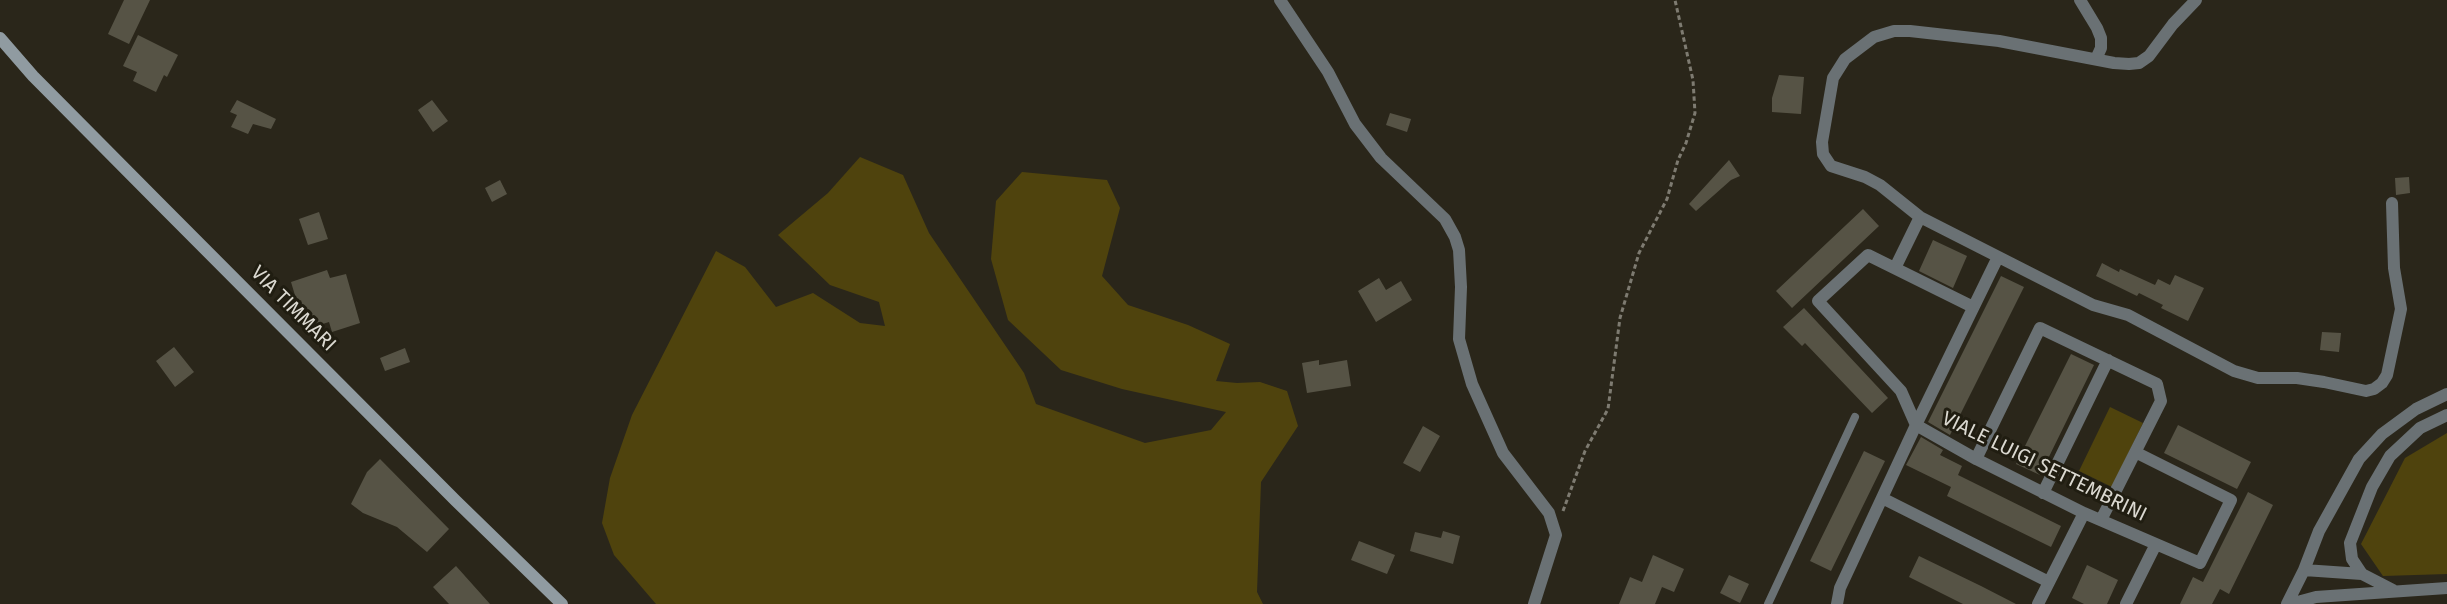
<!DOCTYPE html>
<style>
body{margin:0}
canvas{display:block;background:#2a261a}
</style>
<canvas width="2447" height="604"></canvas>
<script>
const g = document.querySelector('canvas').getContext('2d');
g.lineJoin = 'round';
function fillPath(path, color) { g.fillStyle = color; g.fill(path, 'evenodd'); }
const poly = rows => new Path2D(rows.map(r => 'M' + r).join(''));
function strokePath(path, color, width, dash) { g.strokeStyle = color; g.lineWidth = width; g.lineCap = dash ? 'butt' : 'round'; g.setLineDash(dash || []); g.stroke(path); }
function drawText(font, color, halo, rows, align = 'center') {
  g.font = font + ' "Fira Sans",sans-serif'; g.lineWidth = 6; g.setLineDash([]); g.textBaseline = 'middle'; g.strokeStyle = halo; g.fillStyle = color; for (const [text, x, y, turn = 0] of rows) {
    g.save(); g.translate(x, y); g.rotate((+turn || 0) * Math.PI / 180); g.textAlign = isNaN(turn) ? turn : align; if (halo) g.strokeText(text, 0, 0); g.fillText(text, 0, 0); g.restore();
  }
}
const green = poly([
 [860,157,903,175,929,233,1024,373,1036,404,1145,443,1211,430,1226,412,1122,389,1061,370,1008,320,991,259,996,201,1022,172,1107,180,1120,208,1102,276,1128,305,1188,325,1230,344,1216,381,1237,383,1260,382,1287,391,1298,426,1261,482,1257,592,1263,604,656,604,614,555,602,523,610,478,632,415,716,251,745,267,776,307,813,293,860,323,885,326,879,302,830,285,778,235,828,193],
 [2110,407,2143,423,2112,487,2079,471],
 [2447,433,2447,574,2383,576,2361,544,2405,458]
]);
const building = poly([
 [124,0,150,0,129,44,108,34],
 [138,35,178,55,167,77,164,75,156,92,133,81,137,72,123,66],
 [1779,75,1804,77,1801,114,1772,112,1772,98],
 [237,100,276,119,271,129,253,124,248,134,231,127,237,115,230,112],
 [432,100,448,121,433,132,418,110],
 [1390,113,1411,119,1407,132,1386,125],
 [1729,160,1740,176,1731,180,1696,211,1689,204],
 [2409,177,2410,193,2396,195,2395,178],
 [500,180,507,194,492,202,485,188],
 [1863,209,1879,226,1792,308,1776,291],
 [319,212,328,239,308,245,299,219],
 [1933,240,1967,256,1953,288,1919,271],
 [2102,263,2119,272,2120,269,2155,285,2158,279,2170,285,2175,275,2204,288,2188,321,2161,308,2163,305,2139,293,2137,296,2096,276],
 [327,270,330,278,346,274,360,323,332,332,329,322,310,328,301,300,297,302,291,282],
 [2001,276,2024,287,1950,435,1928,422],
 [1379,278,1386,290,1401,281,1412,300,1376,322,1358,291],
 [1804,308,1888,398,1872,413,1805,343,1802,346,1783,327],
 [2322,332,2341,333,2339,352,2320,350],
 [174,347,194,372,175,387,156,361],
 [405,348,410,362,385,371,380,358],
 [2071,354,2094,365,2040,475,2016,464],
 [1319,360,1319,365,1347,360,1351,386,1307,393,1302,363],
 [2178,425,2251,462,2237,489,2164,453],
 [1423,426,1440,436,1420,472,1403,463],
 [1921,437,1943,450,1940,455,1962,466,1958,475,2061,526,2051,547,1947,496,1951,487,1906,465],
 [1864,451,1885,461,1831,571,1810,561],
 [380,459,449,529,427,552,397,527,363,513,351,504,367,472],
 [2248,492,2273,505,2229,594,2220,589,2212,604,2180,604,2193,577,2203,582],
 [1443,531,1460,536,1453,564,1410,551,1415,532,1441,538],
 [1359,541,1395,555,1387,574,1351,560],
 [1653,555,1684,569,1674,592,1662,587,1655,604,1619,604,1630,577,1642,582],
 [1919,556,1981,586,2016,604,1963,604,1909,577],
 [2087,565,2118,580,2107,604,2084,604,2072,598],
 [456,566,490,604,449,604,433,587],
 [1729,575,1749,584,1740,603,1720,593]
]);
const path = poly([
 [1563,511,1585,451,1608,409,1620,318,1639,253,1667,199,1678,160,1686,143,1695,113,1693,80,1675,0]
]);
const service = poly([
 [1768,604,1855,417]
]);
const minor = poly([
 [1280,0,1328,72,1355,124,1381,158,1445,219,1455,237,1459,250,1461,287,1459,339,1472,384,1503,453,1549,513,1556,535,1534,604],
 [2080,0,2097,28,2101,38,2101,48,2096,59],
 [1920,217,2093,305,2128,315,2234,371,2258,378,2297,378,2324,382,2366,391,2374,389,2382,383,2387,375,2401,309,2394,268,2392,203],
 [1895,268,1920,217,1880,185,1865,177,1831,166,1823,154,1822,142,1833,78,1845,59,1874,37,1894,31,1910,31,1999,41,2114,63,2129,64,2139,63,2149,56,2173,24,2196,0],
 [1973,307,1868,255,1818,301,1901,391,1916,425,1976,459,2084,513,2200,563,2231,500,2137,453],
 [1976,459,2040,328,2157,384,2161,401,2101,520],
 [2043,493,2108,360],
 [1882,498,2049,582],
 [2304,570,2362,574,2393,590],
 [2362,574,2352,559,2350,543,2372,487,2390,456,2420,428,2447,415],
 [1837,604,1840,588,1916,425,1998,257],
 [2038,604,2084,513],
 [2126,604,2156,544],
 [2287,604,2304,570,2319,531,2359,459,2382,434,2416,409,2447,394],
 [2290,604,2316,597,2447,588]
]);
const secondary = poly([
 [0,38,33,76,159,203,456,501,562,604]
]);
const streetNames = [
 ["VIA TIMMARI",293,309,45],
 ["VIALE LUIGI SETTEMBRINI",2044,467,26]
];
fillPath(green, '#4f430d');
fillPath(building, '#565345');
strokePath(path, '#7e7b71', 3, [4.5, 3]);
strokePath(service, '#6a7174', 8);
strokePath(minor, '#6a7174', 12);
strokePath(secondary, '#909ba1', 12);
drawText('20px', '#dbd9d1', '#201d11', streetNames);
</script>
